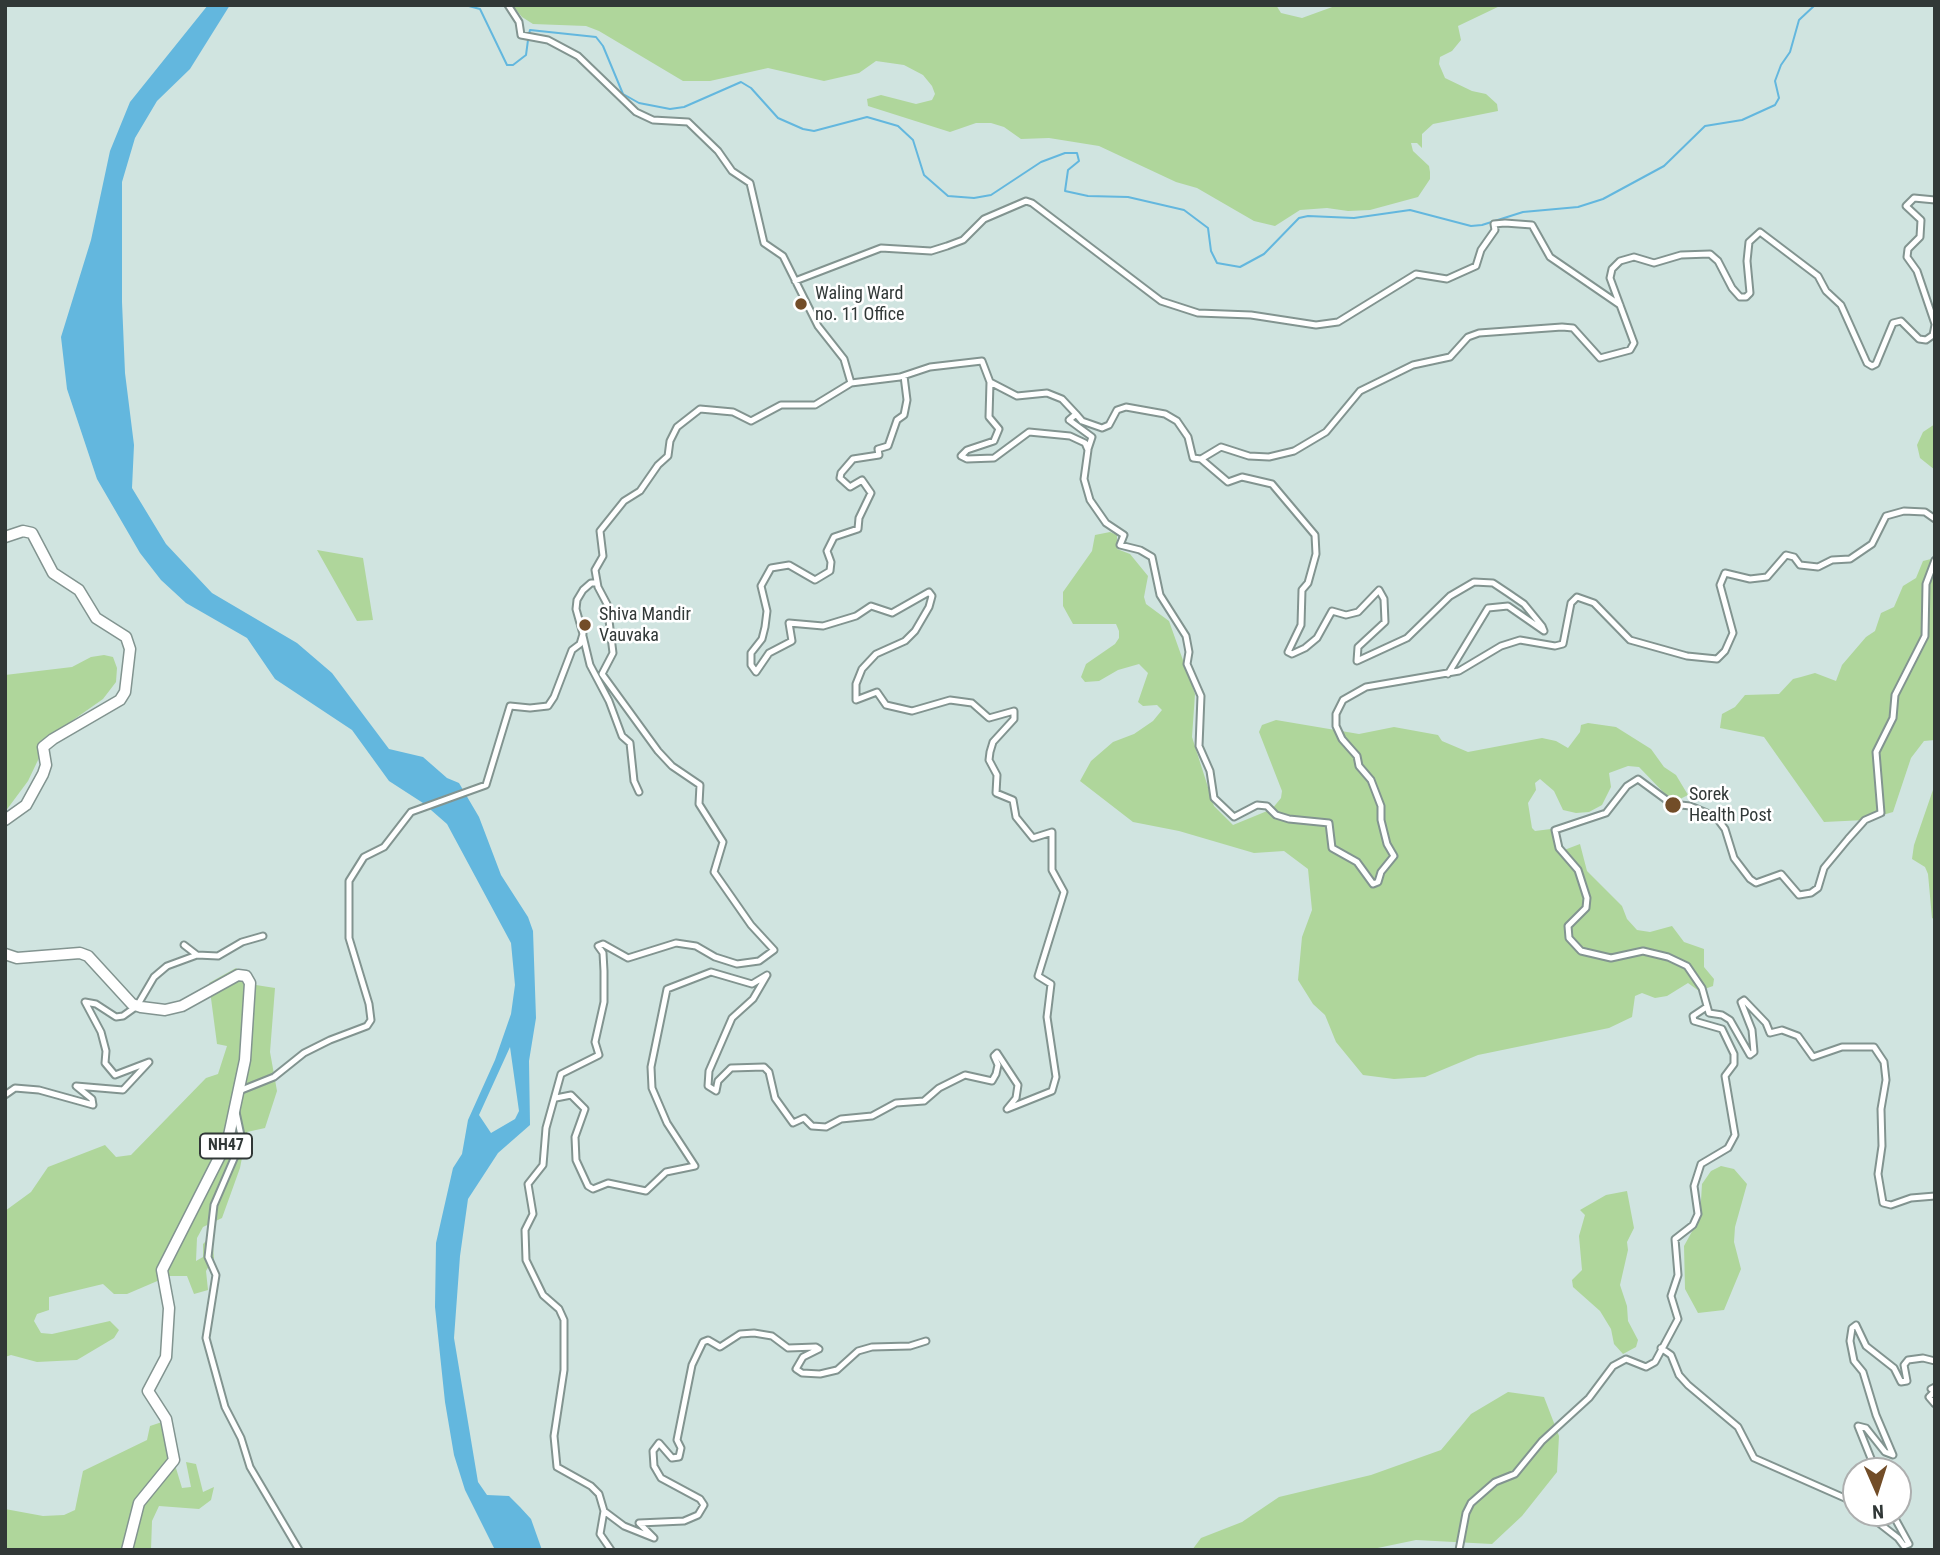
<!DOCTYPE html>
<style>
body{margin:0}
#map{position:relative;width:1940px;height:1555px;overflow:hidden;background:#d0e4e0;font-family:"Roboto Condensed",sans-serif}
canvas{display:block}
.frame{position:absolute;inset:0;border:7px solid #313837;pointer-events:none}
.north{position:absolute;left:1842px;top:1457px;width:70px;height:70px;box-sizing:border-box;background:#fff;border:2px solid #adafaf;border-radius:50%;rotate:177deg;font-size:19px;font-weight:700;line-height:28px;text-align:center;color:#313837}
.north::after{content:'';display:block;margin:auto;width:24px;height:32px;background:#724d28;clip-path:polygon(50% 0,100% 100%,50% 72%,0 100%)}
</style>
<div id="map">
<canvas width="1940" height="1555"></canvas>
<div class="frame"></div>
<div class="north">N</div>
</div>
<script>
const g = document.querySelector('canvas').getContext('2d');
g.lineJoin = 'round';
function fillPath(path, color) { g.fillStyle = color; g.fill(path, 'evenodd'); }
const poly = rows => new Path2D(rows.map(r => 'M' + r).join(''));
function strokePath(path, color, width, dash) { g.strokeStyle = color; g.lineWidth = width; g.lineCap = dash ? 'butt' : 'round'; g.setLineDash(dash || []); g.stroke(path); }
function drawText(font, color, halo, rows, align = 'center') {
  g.font = font + ' "Roboto Condensed",sans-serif'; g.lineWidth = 5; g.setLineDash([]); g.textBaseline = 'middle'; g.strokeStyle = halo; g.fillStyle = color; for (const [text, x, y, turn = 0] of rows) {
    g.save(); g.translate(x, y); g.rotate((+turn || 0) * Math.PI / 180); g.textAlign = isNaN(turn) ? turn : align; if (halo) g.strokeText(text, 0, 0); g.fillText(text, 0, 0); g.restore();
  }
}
const green = poly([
 [1276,5,1281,13,1302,18,1335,6,1502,5,1458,26,1461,40,1452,51,1440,57,1439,64,1445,78,1472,91,1486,94,1497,104,1498,111,1433,124,1422,134,1422,148,1417,143,1411,143,1413,151,1429,166,1430,172,1430,179,1418,197,1370,210,1348,211,1327,208,1300,210,1275,226,1254,221,1197,188,1176,182,1099,146,1049,138,1021,139,1004,127,991,123,976,123,950,132,868,106,867,99,881,95,916,104,932,100,935,94,932,86,923,75,904,65,876,61,859,73,824,81,768,68,710,81,683,81,599,31,586,26,533,24,522,17,513,6],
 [1935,424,1935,470,1920,458,1917,445,1923,432],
 [1110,532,1117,535,1117,549,1130,554,1148,576,1144,597,1146,604,1169,621,1195,694,1192,737,1214,806,1233,825,1272,809,1281,798,1282,791,1259,732,1262,725,1276,720,1359,734,1394,727,1438,735,1442,741,1468,752,1542,738,1556,741,1568,748,1580,732,1581,725,1588,723,1616,727,1651,749,1664,767,1676,775,1688,795,1680,799,1666,795,1639,767,1628,766,1609,773,1611,787,1602,805,1589,812,1576,813,1563,810,1554,791,1540,779,1535,783,1536,790,1528,803,1532,828,1535,831,1551,829,1559,852,1580,844,1587,871,1622,906,1627,919,1637,930,1650,932,1672,926,1684,942,1704,949,1704,967,1714,979,1713,986,1699,991,1688,983,1667,996,1655,998,1642,993,1635,996,1632,1017,1609,1028,1478,1055,1425,1077,1394,1079,1363,1075,1336,1042,1325,1015,1313,1004,1298,980,1302,937,1312,910,1308,869,1284,851,1254,853,1179,831,1133,822,1080,781,1091,761,1113,742,1134,734,1153,721,1162,710,1157,705,1143,706,1138,702,1148,673,1139,664,1118,670,1099,681,1085,682,1081,677,1086,664,1115,644,1119,638,1119,631,1116,624,1073,624,1063,606,1063,592,1092,551,1095,535],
 [317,550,363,558,373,620,357,621],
 [1935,558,1935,740,1924,741,1911,758,1893,812,1865,820,1824,822,1764,737,1720,728,1722,714,1735,707,1745,695,1779,694,1793,679,1801,677,1815,673,1836,681,1842,665,1866,637,1875,631,1881,613,1894,607,1903,586,1916,578,1923,561],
 [104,655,113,657,117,668,116,682,103,699,49,737,28,781,5,812,5,675,72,667,91,657],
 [1935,784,1935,920,1932,918,1928,874,1925,867,1912,859,1914,845],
 [236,968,256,985,275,988,270,1052,277,1091,265,1128,247,1132,240,1168,222,1218,203,1227,197,1238,196,1261,203,1257,203,1244,212,1235,214,1258,206,1271,208,1290,194,1294,187,1276,169,1276,127,1294,114,1294,103,1284,49,1297,49,1310,37,1314,34,1321,41,1333,52,1334,110,1321,119,1330,114,1338,77,1360,37,1362,11,1355,5,1357,5,1211,31,1192,48,1167,105,1145,116,1157,131,1155,206,1078,218,1074,227,1046,217,1044,209,983],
 [1721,1166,1734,1169,1747,1184,1735,1227,1734,1242,1741,1269,1724,1310,1698,1313,1685,1289,1684,1246,1700,1217,1702,1184,1711,1171],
 [1627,1191,1634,1228,1627,1242,1628,1250,1620,1285,1627,1306,1628,1321,1638,1340,1636,1347,1623,1354,1614,1344,1611,1329,1600,1311,1573,1287,1572,1280,1582,1270,1579,1236,1585,1215,1580,1210,1606,1195],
 [1508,1392,1544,1397,1559,1436,1557,1472,1522,1516,1492,1544,1416,1540,1368,1550,1192,1550,1201,1538,1242,1522,1279,1497,1371,1475,1441,1450,1471,1414],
 [162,1422,182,1488,191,1487,186,1462,196,1464,203,1492,214,1487,211,1500,199,1509,159,1506,152,1521,151,1550,5,1550,5,1509,43,1516,64,1515,75,1510,83,1471,147,1440,150,1426]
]);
const water = poly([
 [208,5,230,5,190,69,157,101,135,138,122,182,122,302,125,373,134,445,132,488,166,544,212,593,297,643,332,673,389,749,423,757,447,778,459,783,479,817,501,875,528,917,533,931,536,1018,529,1061,530,1125,498,1153,468,1199,460,1256,454,1338,478,1482,487,1495,509,1496,520,1507,531,1519,542,1550,495,1550,465,1490,454,1455,445,1402,435,1307,436,1243,453,1168,462,1154,468,1120,495,1060,511,1014,515,985,511,943,447,824,423,803,389,781,352,730,275,679,247,638,186,603,161,580,140,553,97,479,67,389,61,337,91,240,110,151,130,102],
 [510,1047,519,1111,515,1119,491,1133,479,1115]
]);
const stream = poly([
 [465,5,480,9,507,65,513,65,526,55,528,40],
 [529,34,530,30,596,37,603,46,623,94,639,103,670,109,684,107,741,82,751,88,778,118,803,129,814,131,867,117,898,126,913,140,924,175,948,196,974,198,991,195,1041,162,1065,153,1077,153,1079,161,1068,170,1065,191,1088,196,1128,197,1184,210,1208,228,1211,251,1217,263,1240,267,1264,254,1299,218,1308,216,1354,218,1410,210,1471,226,1482,225,1523,212,1578,207,1603,199,1664,166,1705,126,1742,120,1775,105,1779,98,1775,81,1781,65,1790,52,1799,20,1815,5]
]);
const street = poly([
 [508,5,519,22,521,35,548,40,578,56,636,112,653,120,688,122,718,151,732,171,750,183,764,243,783,256,818,326,844,359,851,383,900,377,930,367,982,361,990,382,989,417,999,429,994,441,967,450,961,456,967,459,994,458,1029,432,1070,436,1085,443,1088,450,1084,479,1090,500,1106,523,1124,535,1120,545,1140,550,1152,557,1160,595,1186,636,1189,652,1187,664,1201,696,1199,746,1210,771,1214,798,1234,817,1257,805,1267,806,1276,815,1289,819,1329,823,1332,848,1357,862,1373,884,1378,882,1381,872,1394,856,1387,844,1381,820,1381,806,1371,780,1359,766,1357,756,1342,739,1336,726,1336,714,1343,700,1366,687,1459,671,1501,646,1520,640,1555,646,1563,644,1571,603,1577,597,1594,603,1630,640,1687,656,1717,659,1725,651,1733,633,1720,585,1725,573,1750,579,1767,577,1786,555,1794,557,1800,565,1818,567,1832,560,1850,559,1872,544,1886,516,1904,511,1925,512,1935,519],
 [1935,200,1914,198,1906,206,1921,220,1920,237,1908,249,1907,257,1917,271,1935,324],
 [795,281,881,248,931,251,947,246,963,240,984,219,1026,201,1032,203,1161,301,1198,313,1251,315,1316,325,1338,322,1416,274,1447,279,1476,266,1481,250,1495,230,1494,224,1505,223,1532,225,1550,257,1620,305],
 [990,382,1017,396,1047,393,1062,399,1076,414,1069,420,1092,437,1088,449],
 [1076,414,1082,421,1102,428,1109,425,1117,410,1126,407,1165,414,1177,421,1188,437,1193,458,1201,459,1221,447,1249,456,1269,457,1294,451,1326,432,1360,391,1413,365,1450,357,1468,337,1479,333,1562,327,1573,328,1600,358,1630,350,1634,343,1610,278,1612,269,1620,261,1634,257,1654,263,1681,255,1710,254,1718,261,1732,288,1740,297,1746,297,1750,293,1747,261,1749,242,1760,232,1818,276,1826,291,1841,305,1867,363,1872,366,1876,364,1893,323,1901,321,1919,339,1926,340,1933,335,1935,325],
 [1201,459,1228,482,1242,477,1272,484,1315,535,1316,554,1308,583,1302,590,1301,625,1288,652,1292,654,1305,648,1317,638,1332,611,1346,615,1358,612,1379,590,1384,599,1385,622,1358,647,1357,661,1407,638,1450,596,1474,582,1493,583,1508,593,1524,604,1542,626,1544,631,1508,606,1488,608,1448,674],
 [1935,560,1926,584,1925,636,1895,695,1893,718,1876,752,1881,813,1865,820,1848,839,1824,868,1818,888,1811,893,1799,895,1781,874,1756,883,1750,879,1734,858,1725,829,1716,817,1690,806,1672,804,1638,779,1627,786,1606,813,1555,830,1559,848,1578,870,1587,898,1586,908,1568,926,1569,938,1581,951,1611,958,1643,951,1668,957,1687,966,1702,988,1709,1013,1722,1015,1730,1020,1750,1055,1754,1052,1752,1030,1741,1002,1744,1000,1766,1023,1770,1033,1782,1030,1798,1036,1813,1057,1842,1047,1874,1047,1884,1062,1886,1080,1881,1109,1882,1146,1878,1174,1883,1203,1891,1205,1911,1198,1935,1196],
 [583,636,590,665,609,701,622,736,630,743,634,781,639,792],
 [197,955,218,956,242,942,263,936],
 [239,1091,274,1077,304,1053,330,1040,367,1026,371,1020,369,1004,349,938,349,881,364,857,384,847,411,812,486,785,510,706,530,708,548,706,554,697,572,650,580,644,583,634,576,609,577,600,583,590,591,583,597,583],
 [5,1095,15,1088,39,1090,93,1105,92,1099,76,1086,123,1090,149,1062,115,1075,105,1063,106,1051,101,1032,85,1002,96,1004,116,1017,123,1016,137,1006,154,977,167,966,197,955,184,945],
 [556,1098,571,1095,585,1109,575,1137,576,1160,588,1186,593,1189,608,1183,646,1191,666,1172,695,1166,667,1123,652,1088,651,1067,667,989,711,972,752,984,767,975,753,999,732,1018,709,1071,708,1086,716,1091,718,1081,731,1068,764,1067,769,1072,775,1098,793,1123,804,1118,812,1126,826,1127,841,1119,872,1116,896,1103,924,1101,939,1088,965,1075,992,1081,996,1074,998,1065,994,1056,997,1053,1018,1085,1016,1098,1007,1109,1052,1091,1056,1077,1047,1017,1051,984,1038,976,1064,892,1052,870,1052,832,1033,838,1016,817,1013,800,996,793,997,775,989,760,990,752,993,742,1014,719,1014,711,989,718,972,703,950,700,912,711,886,705,877,692,856,700,856,684,862,669,876,654,905,641,915,631,929,607,932,596,929,592,892,613,871,606,856,616,823,626,789,623,792,641,769,653,756,672,751,665,751,653,762,639,765,627,767,611,761,586,771,568,789,565,815,580,830,571,831,562,827,551,834,537,858,529,859,518,871,493,862,480,850,487,840,478,841,473,853,459,879,455,878,449,888,446,897,420,904,415,907,400,904,376],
 [236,1112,242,1140,214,1205,208,1257,216,1275,206,1338,225,1407,241,1438,250,1467,299,1550],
 [1661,1348,1671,1355,1679,1375,1688,1385,1738,1427,1754,1458,1856,1503],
 [1935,1387,1931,1389,1935,1390],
 [1935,1391,1929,1397,1935,1404],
 [1876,1471,1858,1426,1866,1428,1885,1452,1893,1455,1876,1415,1863,1372,1854,1361,1850,1341,1852,1328,1856,1325,1866,1346,1894,1368,1901,1382,1907,1381,1904,1365,1908,1360,1923,1358,1935,1361],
 [604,1511,624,1526,654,1538,639,1523,684,1521,698,1515,704,1505,700,1499,661,1478,654,1466,653,1451,659,1443,672,1458,679,1457,681,1448,677,1440,692,1365,703,1342,708,1340,720,1347,740,1334,754,1333,772,1336,788,1348,816,1347,819,1349,803,1357,796,1369,802,1373,820,1374,837,1370,858,1351,872,1347,910,1346,926,1341],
 [1866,1513,1898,1538,1904,1546,1909,1544,1892,1513],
 [611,1550,600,1534,604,1511,599,1494,591,1486,557,1467,554,1436,564,1370,564,1320,559,1309,543,1295,526,1260,525,1230,533,1214,528,1184,543,1165,546,1128,561,1074,599,1055,595,1042,604,1002,604,971,603,953,598,946,603,944,628,958,676,943,696,946,715,957,737,964,759,961,774,950,751,925,714,872,723,842,699,804,700,785,672,766,658,751,602,674,613,653,607,604,598,587,595,570,603,556,600,531,624,501,640,491,658,465,668,456,670,441,677,427,700,409,733,412,751,421,781,405,815,405,851,383],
 [1459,1550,1466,1513,1471,1503,1495,1482,1515,1474,1542,1441,1589,1398,1613,1366,1626,1359,1646,1367,1655,1362,1678,1319,1671,1296,1678,1275,1675,1239,1693,1225,1698,1214,1694,1186,1701,1164,1728,1148,1735,1135,1725,1076,1734,1064,1734,1054,1722,1029,1694,1021,1693,1016,1705,1008]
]);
const highway = poly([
 [5,537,23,531,32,533,53,573,79,590,96,618,126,637,130,649,125,692,120,700,53,739,43,747,46,765,43,774,26,805,5,820],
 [5,954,17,958,80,953,88,956,132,1004,141,1007,165,1010,182,1006,238,975,246,976,250,983,245,1060,228,1140,162,1270,169,1308,166,1357,148,1391,166,1419,174,1460,139,1503,127,1550]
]);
const markers = [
 [801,304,7,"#724d28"],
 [585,625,7,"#724d28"],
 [1673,805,9,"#724d28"]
];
const shields = [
 [226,1146,52]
];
const shieldNames = [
 ["NH47",226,1146]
];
const poiNames = [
 ["Waling Ward",815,294],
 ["no. 11 Office",815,315],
 ["Shiva Mandir",599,615],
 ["Vauvaka",599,636],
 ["Sorek",1689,795],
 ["Health Post",1689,816]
];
fillPath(green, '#afd69b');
fillPath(water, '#63b7de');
strokePath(stream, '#63b7de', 2);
strokePath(street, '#829490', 9);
strokePath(highway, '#829490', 13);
strokePath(street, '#fff', 5);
strokePath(highway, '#fff', 10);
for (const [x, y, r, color] of markers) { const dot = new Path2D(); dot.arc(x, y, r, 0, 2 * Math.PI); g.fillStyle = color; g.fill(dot); strokePath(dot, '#fff', 2.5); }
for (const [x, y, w] of shields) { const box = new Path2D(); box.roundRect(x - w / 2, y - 12.5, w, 25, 5); g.fillStyle = '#fff'; g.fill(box); strokePath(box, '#313837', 2); }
drawText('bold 16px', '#313837', null, shieldNames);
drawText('18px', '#313837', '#fff', poiNames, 'left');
</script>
